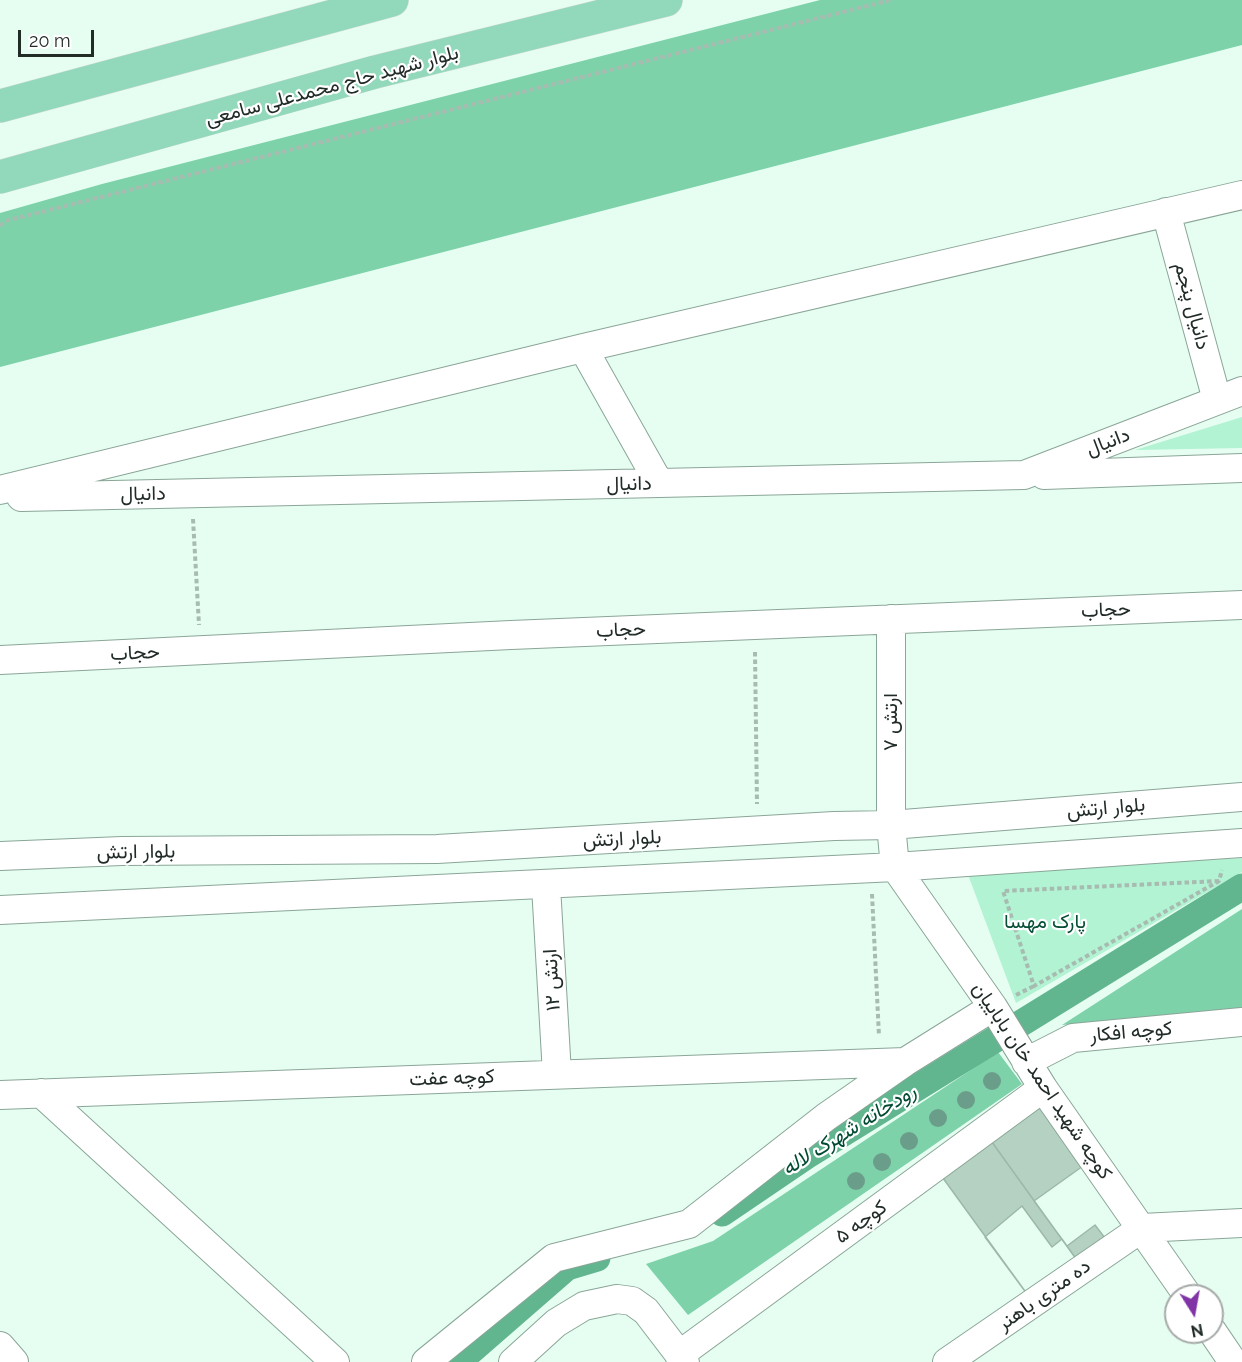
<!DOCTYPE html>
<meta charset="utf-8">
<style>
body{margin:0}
#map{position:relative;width:1242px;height:1362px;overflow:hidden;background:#e6fef1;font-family:Raleway,sans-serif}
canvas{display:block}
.north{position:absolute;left:1164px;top:1284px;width:60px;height:60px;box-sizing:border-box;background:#fff;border:2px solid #a6aba9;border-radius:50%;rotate:169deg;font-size:16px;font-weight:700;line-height:24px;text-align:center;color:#212c27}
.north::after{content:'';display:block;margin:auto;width:21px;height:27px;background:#8134a6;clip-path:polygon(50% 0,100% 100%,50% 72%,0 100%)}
.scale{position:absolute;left:18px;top:30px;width:76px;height:27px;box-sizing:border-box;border:3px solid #212c27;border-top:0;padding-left:8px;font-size:18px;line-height:21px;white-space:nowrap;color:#212c27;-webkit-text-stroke:4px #fff;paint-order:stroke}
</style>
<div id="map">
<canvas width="1242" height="1362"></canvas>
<div class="north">N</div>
<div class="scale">20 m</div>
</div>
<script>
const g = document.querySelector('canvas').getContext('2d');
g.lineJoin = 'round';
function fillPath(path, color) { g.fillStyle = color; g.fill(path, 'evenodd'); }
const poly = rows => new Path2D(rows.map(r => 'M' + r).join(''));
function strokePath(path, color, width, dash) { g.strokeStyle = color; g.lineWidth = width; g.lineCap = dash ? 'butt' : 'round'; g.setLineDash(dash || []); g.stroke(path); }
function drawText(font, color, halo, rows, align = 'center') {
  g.font = font + ' Raleway,Vazirmatn,sans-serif'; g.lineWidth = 4.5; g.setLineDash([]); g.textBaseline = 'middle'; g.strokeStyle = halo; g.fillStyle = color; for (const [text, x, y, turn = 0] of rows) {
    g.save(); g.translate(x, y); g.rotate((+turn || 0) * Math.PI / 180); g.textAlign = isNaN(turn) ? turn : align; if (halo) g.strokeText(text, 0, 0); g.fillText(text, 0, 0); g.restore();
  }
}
const green = poly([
 [1242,417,1242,448,1135,450],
 [1242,858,1242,872,1016,1003,967,872]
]);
const forest = poly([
 [820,0,1242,0,1242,45,0,367,0,213,102,184],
 [1242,909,1242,1009,1062,1025],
 [998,1052,1022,1084,688,1315,646,1264,713,1241]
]);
const canal = poly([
 [722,1213,806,1156,1242,887],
 [458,1362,567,1267,597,1258]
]);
const building = poly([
 [1033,1106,1041,1108,1128,1228,1079,1263,989,1138,1033,1106],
 [989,1138,1079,1263,1030,1298,940,1174,989,1138],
 [1083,1166,1128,1228,1108,1242,1095,1225,1067,1246,1034,1201,1083,1166],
 [1022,1206,1052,1247,1062,1239,1079,1263,1030,1298,985,1237,1022,1206]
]);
const path = poly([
 [0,226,5,221,891,0],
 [193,519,199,625],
 [755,652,757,804],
 [1219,881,1003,891,1034,986,1219,881,1222,870],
 [872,894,879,1036],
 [1016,995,1034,986]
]);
const minor = poly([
 [1166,212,1217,400],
 [583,348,659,483],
 [1044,475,1242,468],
 [0,490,583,348,1242,195],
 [21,497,1024,475,1242,391],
 [891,619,891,825,895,867,993,1007,1043,1088,1188,1296],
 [0,660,511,635,1242,605],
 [0,856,122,851,437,849,834,826,891,825,1242,797],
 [546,886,557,1074],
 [0,910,895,867,1242,843],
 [1026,1062,1073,1038,1242,1022],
 [41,1093,335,1362],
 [0,1095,905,1062],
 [1212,1331,1233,1362],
 [0,1346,14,1362],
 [679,1355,1043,1088],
 [426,1362,554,1258,689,1224,826,1117,905,1062,993,1007],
 [513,1362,556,1323,584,1306,617,1299,632,1301,646,1311,685,1362],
 [947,1362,1142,1228,1242,1223]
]);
const major = poly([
 [0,106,392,0],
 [0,177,375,72,666,0]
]);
const trees = [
 [992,1081],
 [966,1100],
 [938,1118],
 [909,1141],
 [882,1162],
 [856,1181]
];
const streetNames = [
 ["بلوار شهید حاج محمدعلی سامعی",332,86,-15],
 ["دانیال پنجم",1192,306,75],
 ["دانیال",1108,442,-21],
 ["دانیال",629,484,-1],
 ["دانیال",143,494,-1],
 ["حجاب",1106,610,-2],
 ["حجاب",621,630,-2],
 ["حجاب",135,653,-3],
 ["ارتش ۷",891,722,-90],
 ["بلوار ارتش",1106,808,-5],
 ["بلوار ارتش",622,839,-3],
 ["بلوار ارتش",136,852,-1],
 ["ارتش ۱۲",552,980,-93],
 ["کوچه افکار",1131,1032,-5],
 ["کوچه عفت",452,1078,-2],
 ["کوچه شهید احمد خان باباییان",1042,1081,56],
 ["کوچه ۵",861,1222,-36],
 ["ده متری باهنر",1044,1295,-35]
];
const parkNames = [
 ["پارک مهسا",1045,922]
];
const waterNames = [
 ["رودخانه شهرک لاله",849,1130,-32]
];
fillPath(green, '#b1f3d2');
fillPath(forest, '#7dd2aa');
strokePath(canal, '#61b68f', 27);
fillPath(building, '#b4d1c1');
strokePath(building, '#9cb8a9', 1.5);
strokePath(minor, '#8aa698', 30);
strokePath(major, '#e0e1e1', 34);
strokePath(path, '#a8bbb1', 4, [4.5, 3]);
strokePath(minor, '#fff', 28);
strokePath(major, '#92d9bb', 33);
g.fillStyle = '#6b9e8a';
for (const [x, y] of trees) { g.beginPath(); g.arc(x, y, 9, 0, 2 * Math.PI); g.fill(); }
drawText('20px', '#212c27', '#fff', streetNames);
drawText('20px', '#074f36', '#fff', parkNames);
drawText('italic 21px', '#004a31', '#fff', waterNames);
</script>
